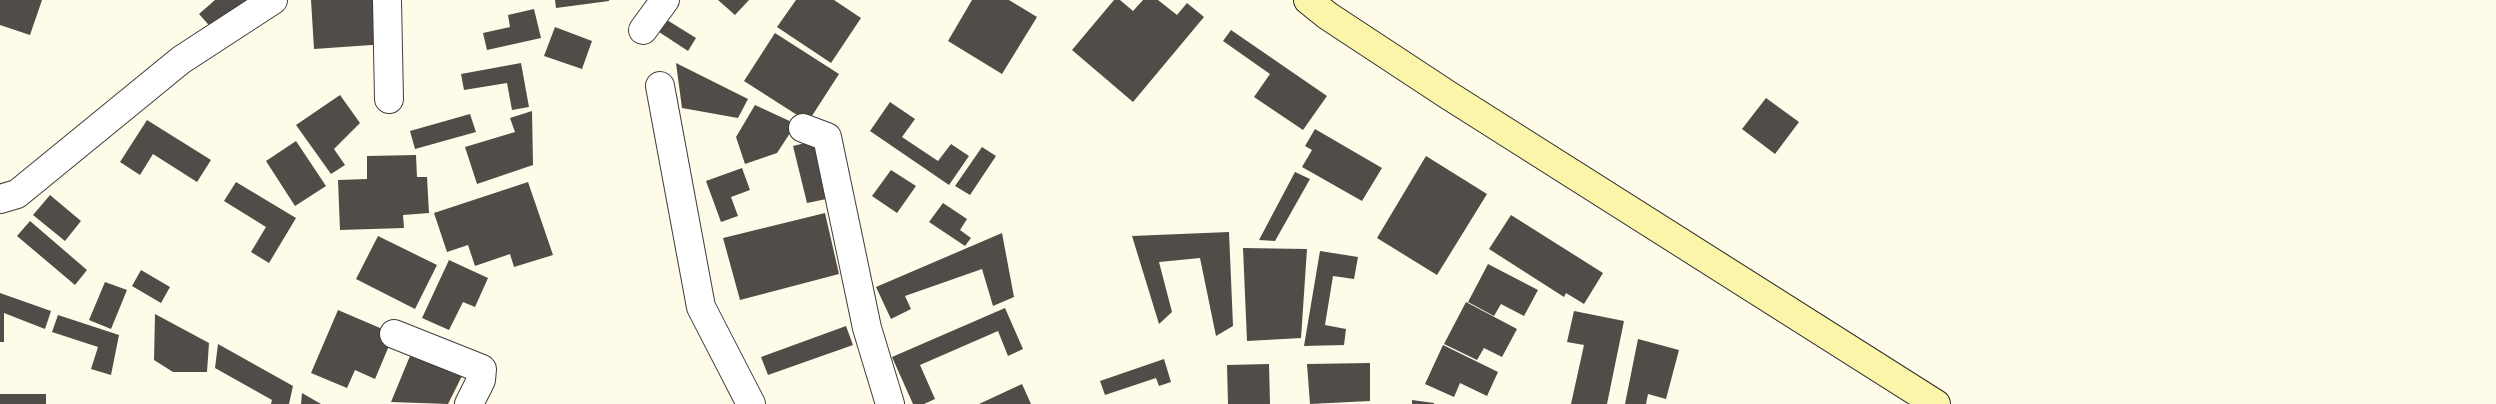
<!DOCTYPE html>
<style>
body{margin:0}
canvas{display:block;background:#fefbe9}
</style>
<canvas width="2496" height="404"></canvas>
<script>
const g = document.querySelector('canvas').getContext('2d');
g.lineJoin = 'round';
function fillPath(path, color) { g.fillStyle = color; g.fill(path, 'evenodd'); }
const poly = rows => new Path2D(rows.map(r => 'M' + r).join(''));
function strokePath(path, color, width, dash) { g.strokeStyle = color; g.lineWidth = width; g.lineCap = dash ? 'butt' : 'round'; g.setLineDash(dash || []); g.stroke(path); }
const building = poly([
 [0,0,42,0,30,35,0,25],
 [215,0,253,0,215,32,199,14],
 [311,0,384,0,386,44,314,49],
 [555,0,609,0,609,1,556,8],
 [718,0,749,0,735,15],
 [796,0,834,0,861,18,831,63,777,27],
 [972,0,1009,0,1037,17,1002,74,948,41],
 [1114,0,1120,0,1133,11,1143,0,1158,0,1177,15,1187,3,1204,17,1133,102,1072,50],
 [534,9,541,38,487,50,483,33,510,27,508,15],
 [667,20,696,38,688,51,659,32],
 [555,27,592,41,582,69,544,56],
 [1231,30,1327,96,1303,130,1254,97,1270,74,1223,41],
 [775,33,839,74,808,122,744,81],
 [521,63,529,107,512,110,507,83,464,90,461,74],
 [676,63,748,99,738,118,682,108],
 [340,95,360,123,334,149,345,165,331,174,296,125],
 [1766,98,1799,122,1775,154,1742,129],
 [890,102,915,119,902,137,938,161,951,144,969,156,949,185,870,131],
 [755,105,796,124,777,153,745,164,736,137],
 [532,111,533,165,477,184,465,147,515,132,510,118],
 [470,114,476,132,415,149,410,131],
 [147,120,211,160,197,182,153,154,140,175,120,162],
 [1315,129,1382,168,1362,201,1302,167,1312,150,1305,146],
 [822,139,836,197,807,203,793,146],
 [296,141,326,186,295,206,266,161],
 [982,147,996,156,970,195,955,186],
 [416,155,417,177,427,177,429,213,403,215,404,228,340,230,338,180,367,179,367,156],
 [1426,156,1487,194,1437,275,1377,238],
 [742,168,750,190,731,197,738,216,721,222,706,181],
 [891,170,916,186,897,213,872,196],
 [1295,172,1310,179,1275,241,1259,240],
 [236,182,296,218,269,263,251,252,266,227,224,201],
 [528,182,553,255,514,267,510,254,475,266,468,245,447,252,434,213],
 [50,195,81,221,65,241,33,215],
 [943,203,967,219,960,230,971,238,965,246,929,222],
 [825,213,839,274,740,300,723,238],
 [1511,215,1603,273,1584,304,1566,293,1564,297,1489,249],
 [30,221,87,270,75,285,17,236],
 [1229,232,1233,326,1216,336,1200,258,1159,262,1172,312,1159,324,1132,236],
 [1002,233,1014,297,993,306,982,269,905,296,911,309,891,319,876,287],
 [378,236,437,265,415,309,356,279],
 [1243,248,1307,249,1301,338,1247,341],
 [1320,251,1358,257,1354,279,1333,276,1325,325,1346,329,1344,345,1304,346],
 [449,260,488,278,475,307,463,302,449,330,422,318],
 [1488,264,1538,290,1524,316,1501,304,1494,316,1468,302],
 [141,270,170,287,161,303,132,286],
 [105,282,127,290,111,329,89,320],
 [0,293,51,311,45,329,4,313,4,342,0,342],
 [1466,302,1517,329,1502,357,1484,348,1477,360,1444,344],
 [1005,308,1023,349,1008,356,998,331,920,365,935,399,924,404,913,404,892,357],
 [338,310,394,334,375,379,355,370,347,388,311,373],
 [1574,311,1624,321,1607,404,1571,404,1584,345,1567,342],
 [155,314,209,343,207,372,173,372,154,360],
 [58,315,119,335,111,375,91,369,98,347,52,332],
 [846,326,853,345,768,375,761,357],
 [1638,339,1679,350,1666,399,1648,394,1646,404,1625,404],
 [218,344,293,386,289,404,271,404,272,400,215,368],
 [1443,345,1498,372,1487,396,1460,383,1454,397,1425,384],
 [410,356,463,374,448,404,391,402],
 [1164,359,1171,382,1159,386,1156,378,1105,395,1100,381],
 [1370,363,1370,401,1310,404,1307,364],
 [1269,364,1270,404,1228,404,1227,365],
 [1022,384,1031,404,979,404],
 [302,393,321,404,301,404],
 [0,394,46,394,46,404,0,404],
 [1412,400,1434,403,1434,404,1412,404]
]);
const street = poly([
 [387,0,389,99],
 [643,30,665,0],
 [660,86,701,307,751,404],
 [803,128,827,137,867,328,890,404],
 [0,199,17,194,181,60,273,0],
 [394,334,482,369,481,380,469,404]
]);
const secondary = poly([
 [1308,0,1328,16,1448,95,1936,404]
]);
fillPath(building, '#524c48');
strokePath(street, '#3d3d3d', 30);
strokePath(secondary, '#2c2c2c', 30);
strokePath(street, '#fff', 28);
strokePath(secondary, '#faf5a8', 28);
</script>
